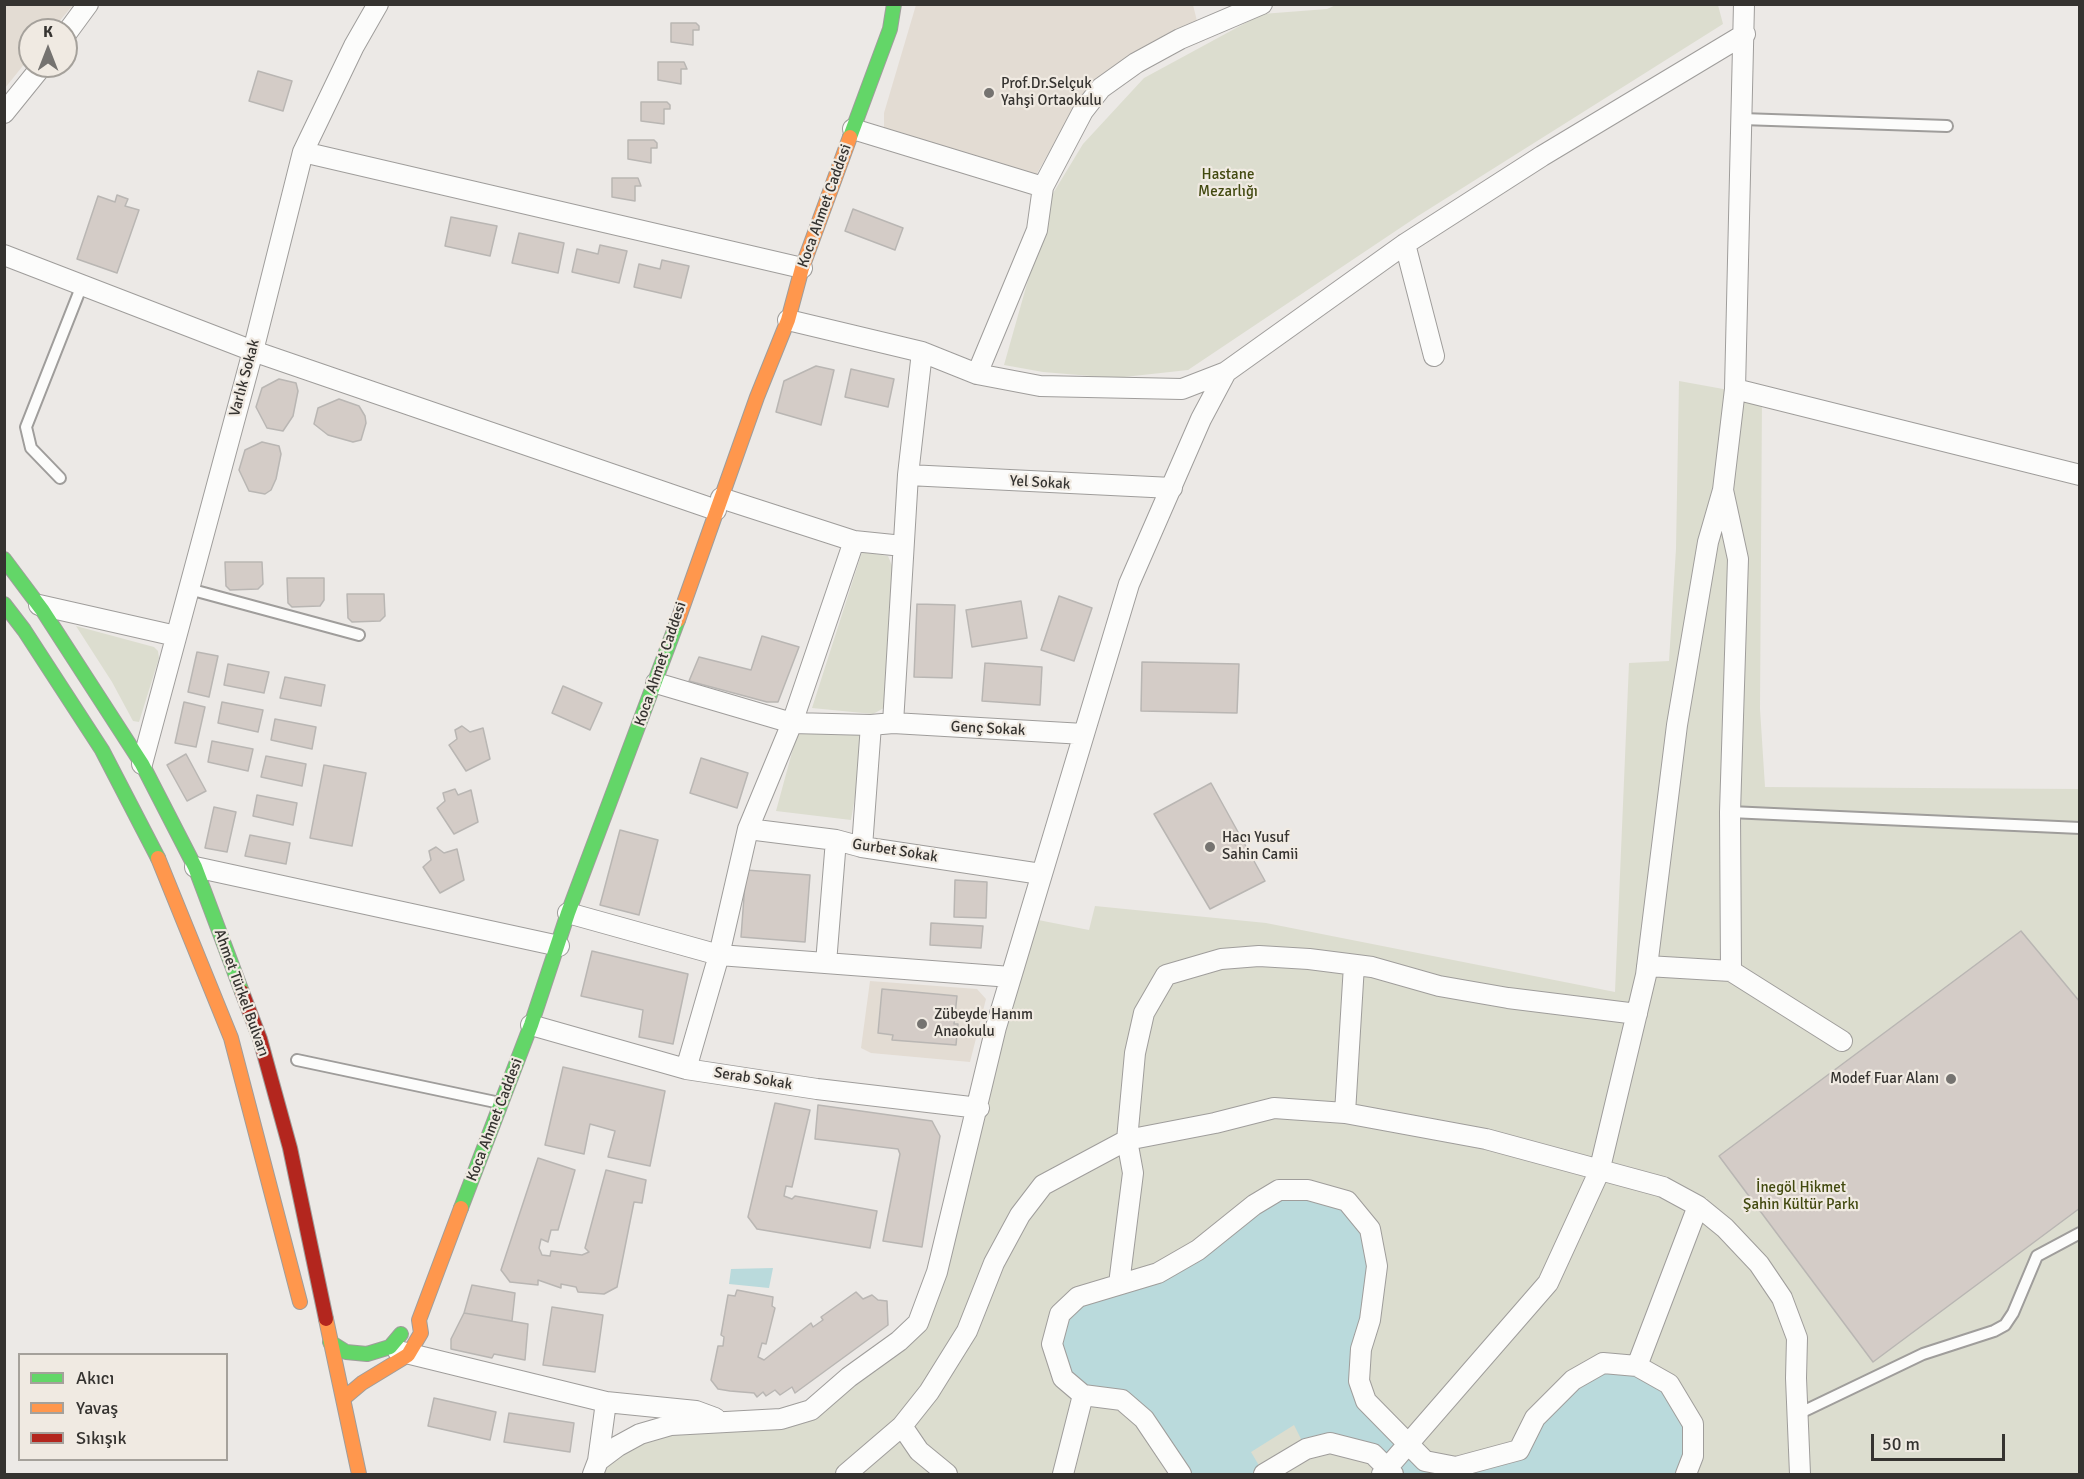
<!DOCTYPE html>
<meta charset="utf-8">
<style>
body{margin:0}
#map{position:relative;width:2084px;height:1479px;overflow:hidden;background:#ece9e6;font-family:Signika,sans-serif}
canvas{display:block}
.frame{position:absolute;inset:0;border:6px solid #353330;pointer-events:none}
.legend{position:absolute;left:18px;top:1353px;width:210px;height:108px;box-sizing:border-box;background:#f0eae2;border:2px solid #a5a19b;margin:0;padding:8px 10px;list-style:none;font-size:18px;color:#353330}
.legend li{display:flex;align-items:center;gap:12px;height:30px}
.legend b{width:30px;border:2px solid #a5a19b}
.north{position:absolute;left:18px;top:18px;width:60px;height:60px;box-sizing:border-box;background:#f0eae2;border:2px solid #a5a19b;border-radius:50%;rotate:0deg;font-size:16px;font-weight:700;line-height:24px;text-align:center;color:#353330}
.north::after{content:'';display:block;margin:auto;width:21px;height:27px;background:#757370;clip-path:polygon(50% 0,100% 100%,50% 72%,0 100%)}
.scale{position:absolute;left:1871px;top:1434px;width:134px;height:27px;box-sizing:border-box;border:3px solid #353330;border-top:0;padding-left:8px;font-size:18px;line-height:21px;white-space:nowrap;color:#353330;-webkit-text-stroke:4px #f0eae2;paint-order:stroke}
</style>
<div id="map">
<canvas width="2084" height="1479"></canvas>
<div class="frame"></div>
<ul class="legend">
<li><b style="height:8px;background:#63d668"></b>Akıcı</li>
<li><b style="height:8px;background:#ff974d"></b>Yavaş</li>
<li><b style="height:8px;background:#b3261e"></b>Sıkışık</li>
</ul>
<div class="north">K</div>
<div class="scale">50 m</div>
</div>
<script>
const g = document.querySelector('canvas').getContext('2d');
g.lineJoin = 'round';
function fillPath(path, color) { g.fillStyle = color; g.fill(path, 'evenodd'); }
const poly = rows => new Path2D(rows.map(r => 'M' + r).join(''));
function strokePath(path, color, width, dash) { g.strokeStyle = color; g.lineWidth = width; g.lineCap = dash ? 'butt' : 'round'; g.setLineDash(dash || []); g.stroke(path); }
function drawText(font, color, halo, rows, align = 'center') {
  g.font = font + ' Signika,sans-serif'; g.lineWidth = 4.5; g.setLineDash([]); g.textBaseline = 'middle'; g.strokeStyle = halo; g.fillStyle = color; for (const [text, x, y, turn = 0] of rows) {
    g.save(); g.translate(x, y); g.rotate((+turn || 0) * Math.PI / 180); g.textAlign = isNaN(turn) ? turn : align; if (halo) g.strokeText(text, 0, 0); g.fillText(text, 0, 0); g.restore();
  }
}
const built = poly([
 [5,4,73,5,52,30,30,30,30,57,5,88],
 [916,5,1193,5,1197,21,1077,104,1036,175,884,128,884,113],
 [870,981,977,989,986,999,970,1062,871,1053,861,1048]
]);
const green = poly([
 [1338,4,1718,5,1723,24,1418,216,1188,370,1115,378,1043,372,1004,365,1052,195,1083,144,1144,78,1262,14,1327,9],
 [1679,381,1762,396,1760,709,1765,787,2079,789,2079,1474,593,1474,640,1434,781,1419,918,1323,1028,918,1089,930,1095,906,1266,923,1615,992,1629,663,1669,661,1676,549],
 [862,552,888,556,893,568,884,708,873,714,812,708],
 [76,626,154,647,158,651,159,658,139,722,133,721,112,682],
 [804,730,860,734,865,740,851,820,776,811,797,734]
]);
const water = poly([
 [1279,1190,1347,1201,1370,1229,1359,1381,1425,1460,1456,1467,1519,1450,1535,1418,1603,1363,1669,1384,1693,1424,1686,1474,1393,1474,1373,1454,1306,1449,1294,1425,1251,1452,1264,1474,1181,1474,1144,1419,1063,1378,1060,1314,1158,1273],
 [773,1268,769,1288,729,1284,731,1269]
]);
const building = poly([
 [671,23,696,23,699,26,699,30,693,30,693,45,671,42,671,23],
 [658,62,684,62,687,69,681,69,681,84,658,80,658,62],
 [258,71,292,81,283,111,249,101,258,71],
 [641,102,667,102,670,105,670,109,664,109,664,124,641,121,641,102],
 [628,140,654,140,657,143,657,148,651,148,651,163,628,159,628,140],
 [612,178,638,178,641,186,635,186,635,201,612,197,612,178],
 [117,195,128,199,125,206,139,210,117,273,77,259,98,196,115,202,117,195],
 [853,209,903,228,895,250,845,231,853,209],
 [451,217,497,226,490,256,445,246,451,217],
 [519,233,564,243,558,273,512,263,519,233],
 [600,245,627,251,619,283,572,272,577,249,598,254,600,245],
 [662,260,689,266,681,298,634,287,639,264,660,269,662,260],
 [816,366,834,370,821,425,776,412,784,381,816,366],
 [851,369,894,379,888,407,845,397,851,369],
 [279,379,296,383,298,391,293,416,283,431,267,428,256,407,262,388,279,379],
 [339,399,359,406,365,416,366,423,361,440,353,442,328,435,314,424,318,408,339,399],
 [262,442,279,446,281,454,276,479,271,490,265,494,249,491,239,470,245,450,262,442],
 [225,562,262,562,263,584,258,589,230,590,226,586,225,562],
 [287,578,324,578,324,600,320,606,292,607,288,603,287,578],
 [347,594,384,594,385,616,380,621,352,622,348,618,347,594],
 [1059,596,1092,608,1074,661,1041,650,1059,596],
 [1021,601,1027,638,972,647,966,610,1021,601],
 [917,604,955,605,952,678,914,677,917,604],
 [762,636,799,647,778,702,767,702,689,681,699,657,751,670,762,636],
 [197,652,218,656,209,697,188,692,197,652],
 [1142,662,1239,664,1237,713,1141,711,1142,662],
 [985,663,1042,667,1040,705,982,701,985,663],
 [228,664,269,672,264,693,224,685,228,664],
 [285,677,325,685,321,706,280,698,285,677],
 [563,686,602,703,590,730,552,713,563,686],
 [184,702,205,707,196,747,175,743,184,702],
 [222,702,263,710,258,732,218,723,222,702],
 [275,719,316,727,312,749,271,740,275,719],
 [462,726,470,732,483,728,490,759,466,771,449,745,457,739,455,730,462,726],
 [212,741,253,749,248,771,208,762,212,741],
 [186,754,206,791,187,801,167,765,186,754],
 [266,756,306,764,302,786,261,777,266,756],
 [701,758,748,773,737,808,690,793,701,758],
 [324,765,366,773,352,846,310,838,324,765],
 [1211,783,1265,881,1210,909,1154,814,1211,783],
 [455,789,458,795,471,790,478,822,454,834,437,808,445,801,443,793,455,789],
 [257,795,297,803,293,825,253,816,257,795],
 [214,807,236,812,227,852,205,848,214,807],
 [620,830,658,840,639,915,600,905,620,830],
 [250,835,290,843,286,864,245,856,250,835],
 [436,847,444,853,457,849,464,880,440,893,423,867,431,860,429,851,436,847],
 [746,870,810,875,805,942,741,937,746,870],
 [955,880,987,882,986,918,954,917,955,880],
 [931,923,983,926,981,948,930,945,931,923],
 [2021,931,2080,1002,2080,1208,1873,1362,1719,1156,2021,931],
 [592,951,688,974,673,1044,639,1037,643,1010,581,996,592,951],
 [882,989,957,996,954,1024,958,1024,956,1045,892,1040,893,1035,878,1033,882,989],
 [563,1067,665,1091,650,1166,608,1157,615,1131,590,1124,584,1154,545,1145,563,1067],
 [775,1103,810,1110,792,1187,786,1186,784,1196,792,1199,795,1196,877,1211,870,1248,757,1229,748,1217,775,1103],
 [818,1105,932,1121,940,1136,922,1247,883,1241,900,1154,898,1149,815,1139,818,1105],
 [538,1158,575,1170,558,1230,551,1230,548,1242,541,1239,539,1248,542,1255,550,1256,551,1251,582,1255,589,1252,585,1248,606,1170,646,1180,642,1203,634,1202,617,1287,604,1294,578,1292,576,1287,561,1284,561,1288,538,1280,538,1285,510,1282,501,1270,538,1158],
 [472,1285,515,1293,512,1321,464,1313,472,1285],
 [737,1290,773,1297,772,1306,775,1308,766,1344,762,1343,758,1357,764,1360,811,1323,813,1327,823,1320,821,1317,856,1292,863,1299,872,1295,878,1300,887,1301,888,1325,795,1393,792,1387,780,1395,775,1390,766,1396,763,1392,757,1397,754,1393,730,1391,718,1389,711,1380,718,1346,723,1346,724,1337,721,1335,728,1295,735,1296,737,1290],
 [552,1307,603,1315,595,1372,543,1365,552,1307],
 [464,1313,528,1324,525,1360,494,1354,492,1358,451,1349,451,1339,464,1313],
 [434,1398,496,1412,490,1440,428,1426,434,1398],
 [509,1413,574,1423,570,1452,504,1442,509,1413]
]);
const lane = poly([
 [1742,119,1947,126],
 [60,478,31,448,26,427,82,285],
 [189,589,359,635],
 [1730,812,2080,828],
 [297,1060,500,1103],
 [1798,1414,1923,1354,1994,1331,2005,1325,2013,1313,2037,1256,2080,1233]
]);
const street = poly([
 [66,34,88,4],
 [4,113,42,66],
 [853,129,1043,187],
 [303,152,802,268],
 [1405,244,1434,356],
 [4,255,253,351,716,510],
 [788,320,922,352,977,374,1040,386,1182,389,1226,372,1405,244,1542,156,1745,34],
 [977,374,1037,230,1043,187,1083,111,1101,88,1136,63,1180,39,1262,4],
 [1735,389,2080,475],
 [908,475,1172,488],
 [1723,490,1738,559,1730,812,1731,971],
 [721,498,854,541,903,546],
 [39,605,176,636],
 [656,683,792,723,871,725,893,723,1084,734],
 [893,723,908,475,922,352],
 [142,764,253,351,303,152,354,46,378,4],
 [748,829,836,840,862,847,1041,874],
 [862,847,871,725],
 [195,867,559,946],
 [568,913,719,955,1011,977],
 [826,963,836,840],
 [1647,966,1731,971,1842,1041],
 [531,1025,686,1069,817,1089,979,1108],
 [686,1069,719,955,748,829,792,723,854,541],
 [1345,1113,1354,965],
 [1119,1284,1133,1173,1127,1140,1135,1053,1144,1013,1166,975,1221,959,1259,956,1309,959,1372,967,1439,986,1508,998,1637,1014],
 [398,1351,606,1402,696,1411,715,1418],
 [1637,1366,1698,1206],
 [902,1426,919,1451,947,1474],
 [598,1461,606,1402],
 [593,1474,598,1461,618,1446,640,1434,671,1425,781,1419,811,1410,849,1377,899,1341,918,1323,937,1272,996,1027,1129,584,1201,419,1226,372],
 [846,1474,902,1426,929,1392,967,1331,994,1263,1020,1215,1043,1185,1127,1140,1215,1123,1274,1108,1345,1113,1486,1139,1663,1187,1698,1206,1725,1228,1759,1264,1782,1298,1797,1338,1796,1378,1800,1474],
 [1063,1474,1083,1395],
 [1181,1474,1144,1419,1122,1400,1083,1395,1063,1378,1052,1344,1060,1314,1078,1297,1158,1273,1198,1250,1254,1205,1279,1190,1308,1190,1347,1201,1370,1229,1377,1266,1370,1320,1361,1349,1359,1381,1366,1401,1425,1461,1456,1467,1519,1450,1535,1418,1573,1380,1603,1363,1637,1366,1669,1384,1693,1424,1693,1456,1686,1474],
 [1264,1474,1306,1449,1330,1443,1373,1454,1393,1474],
 [1382,1474,1548,1283,1599,1172,1646,975,1677,725,1708,542,1723,490,1735,389,1744,4]
]);
const fast = poly([
 [850,137,890,29,894,4],
 [4,559,43,611,142,764,195,867,242,992],
 [4,604,24,630,102,750,158,858],
 [461,1208,531,1025,568,913,678,620],
 [330,1342,346,1352,367,1354,390,1347,401,1334]
]);
const slow = poly([
 [678,620,757,397,788,320,802,268,850,137],
 [158,858,231,1038,300,1302],
 [326,1319,359,1474],
 [343,1399,362,1383,408,1355,421,1333,419,1320,461,1208]
]);
const jam = poly([
 [242,992,260,1039,290,1148,326,1319]
]);
const markers = [
 [989,93,6,"#757370"],
 [1210,847,6,"#757370"],
 [922,1024,6,"#757370"],
 [1951,1079,6,"#757370"]
];
const poiNames = [
 ["Prof.Dr.Selçuk",1001,84],
 ["Yahşi Ortaokulu",1001,101],
 ["Hacı Yusuf",1222,838],
 ["Sahin Camii",1222,855],
 ["Zübeyde Hanım",934,1015],
 ["Anaokulu",934,1032],
 ["Modef Fuar Alanı",1939,1079,"right"]
];
const parkNames = [
 ["Hastane",1228,175],
 ["Mezarlığı",1228,192],
 ["İnegöl Hikmet",1801,1188],
 ["Şahin Kültür Parkı",1801,1205]
];
const streetNames = [
 ["Koca Ahmet Caddesi",825,206,-70],
 ["Varlık Sokak",245,378,-75],
 ["Yel Sokak",1040,483,3],
 ["Koca Ahmet Caddesi",661,664,-71],
 ["Genç Sokak",988,729,3],
 ["Gurbet Sokak",895,851,9],
 ["Ahmet Türkel Bulvarı",241,993,70],
 ["Serab Sokak",753,1079,9],
 ["Koca Ahmet Caddesi",495,1120,-69]
];
fillPath(built, '#e3dcd3');
fillPath(green, '#dcddcf');
fillPath(water, '#badadc');
fillPath(building, '#d4ccc7');
strokePath(building, '#b9b6b3', 1.5);
strokePath(lane, '#9f9d9b', 14);
strokePath(street, '#9f9d9b', 22);
strokePath(fast, '#9f9d9b', 16);
strokePath(slow, '#9f9d9b', 16);
strokePath(jam, '#9f9d9b', 16);
strokePath(lane, '#fcfcfb', 10);
strokePath(street, '#fcfcfb', 20);
strokePath(fast, '#63d668', 14);
strokePath(slow, '#ff974d', 14);
strokePath(jam, '#b3261e', 14);
for (const [x, y, r, color] of markers) { const dot = new Path2D(); dot.arc(x, y, r, 0, 2 * Math.PI); g.fillStyle = color; g.fill(dot); strokePath(dot, '#f0eae2', 2); }
drawText('15px', '#353330', '#f0eae2', poiNames, 'left');
drawText('15px', '#42490f', '#f0eae2', parkNames);
drawText('15px', '#353330', '#f0eae2', streetNames);
</script>
